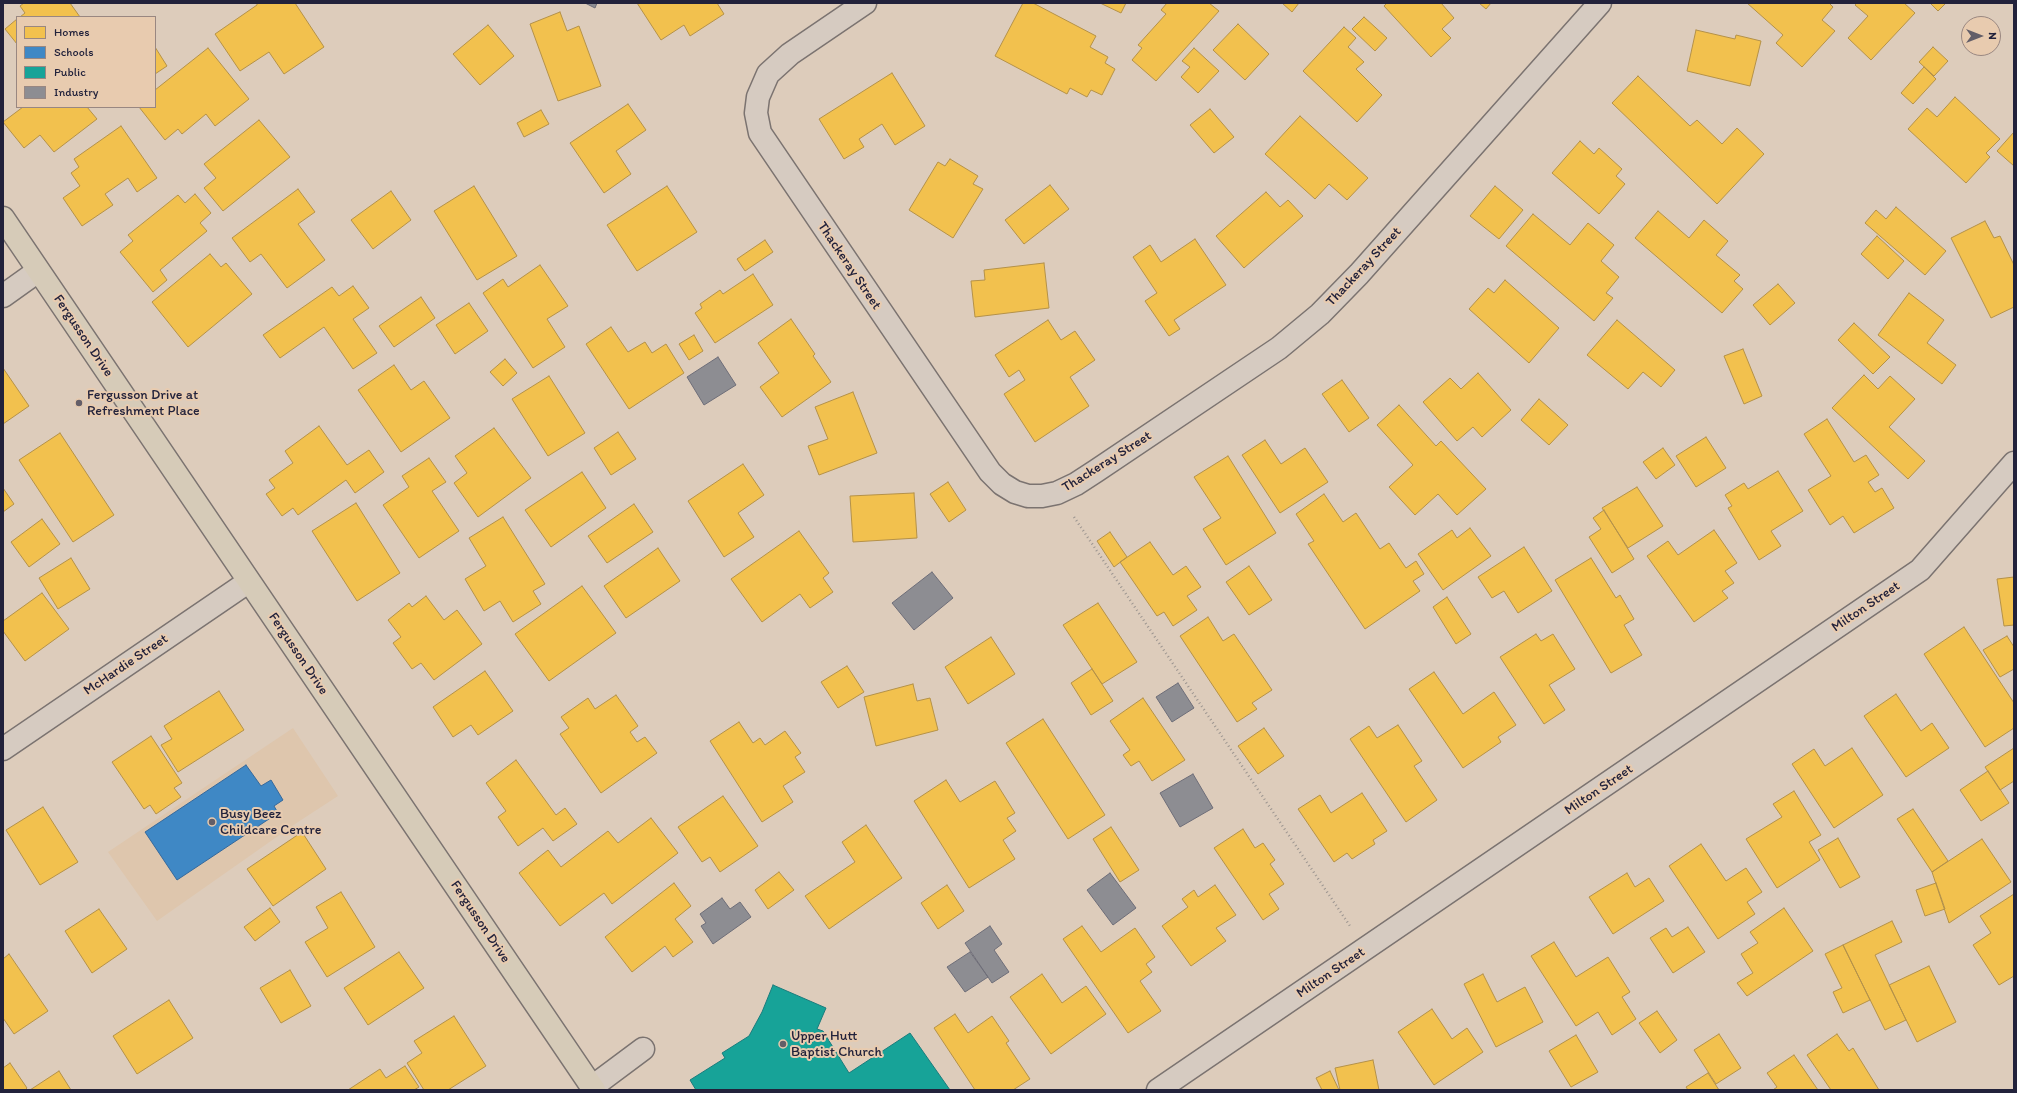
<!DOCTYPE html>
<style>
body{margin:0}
#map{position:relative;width:2017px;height:1093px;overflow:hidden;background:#dcb;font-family:Itim,sans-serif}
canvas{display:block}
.frame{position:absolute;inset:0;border:4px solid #22223b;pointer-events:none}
.legend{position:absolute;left:16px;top:16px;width:140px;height:92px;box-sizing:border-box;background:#e8cbaf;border:1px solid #998781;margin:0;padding:5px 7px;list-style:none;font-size:12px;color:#22223b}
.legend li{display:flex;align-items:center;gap:8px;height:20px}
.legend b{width:20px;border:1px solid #998781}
.north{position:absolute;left:1961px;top:16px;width:40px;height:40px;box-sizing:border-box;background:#e8cbaf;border:1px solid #998781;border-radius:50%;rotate:90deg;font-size:11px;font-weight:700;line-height:16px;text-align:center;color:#22223b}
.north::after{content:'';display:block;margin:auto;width:14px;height:18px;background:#635e68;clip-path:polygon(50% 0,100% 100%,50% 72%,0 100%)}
</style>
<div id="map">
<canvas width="2017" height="1093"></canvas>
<div class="frame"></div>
<ul class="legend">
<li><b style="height:11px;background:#f2c14e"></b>Homes</li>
<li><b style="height:11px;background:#3f88c5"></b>Schools</li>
<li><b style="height:11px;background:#17a398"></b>Public</li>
<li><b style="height:11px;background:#8d8d92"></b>Industry</li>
</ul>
<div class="north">N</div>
</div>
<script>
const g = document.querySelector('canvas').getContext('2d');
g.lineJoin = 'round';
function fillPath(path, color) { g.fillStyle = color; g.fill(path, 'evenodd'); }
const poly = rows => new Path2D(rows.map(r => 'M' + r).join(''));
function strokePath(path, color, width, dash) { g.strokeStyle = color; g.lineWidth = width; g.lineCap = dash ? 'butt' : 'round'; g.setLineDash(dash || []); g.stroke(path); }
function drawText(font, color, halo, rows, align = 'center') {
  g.font = font + ' Itim,sans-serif'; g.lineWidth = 4; g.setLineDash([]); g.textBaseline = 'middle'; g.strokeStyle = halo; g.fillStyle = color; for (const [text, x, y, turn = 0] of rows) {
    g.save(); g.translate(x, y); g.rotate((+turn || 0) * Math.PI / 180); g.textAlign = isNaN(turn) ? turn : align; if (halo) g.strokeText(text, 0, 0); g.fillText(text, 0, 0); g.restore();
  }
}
const built = poly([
 [293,728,338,796,298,822,157,921,108,852]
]);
const homes = poly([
 [24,3,70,3,80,17,20,17,25,13,20,6,24,3],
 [257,3,295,3,324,47,284,74,269,52,240,71,215,34,257,5,257,3],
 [637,3,717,3,724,14,690,36,684,25,661,40,637,3],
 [1023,3,1033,3,1096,36,1090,47,1108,57,1105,63,1115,69,1102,95,1091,90,1087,97,1070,88,1067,94,995,56,1023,3],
 [1100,3,1126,3,1121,13,1100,3],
 [1167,3,1209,3,1219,11,1156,81,1132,60,1142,48,1138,45,1166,14,1161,10,1167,3],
 [1282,3,1299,3,1292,12,1282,3],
 [1387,3,1441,3,1454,18,1442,29,1451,38,1431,57,1384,6,1387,3],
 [1479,3,1491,3,1486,9,1479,3],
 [1747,3,1829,3,1833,7,1822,20,1835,31,1802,67,1776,43,1783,35,1747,3],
 [1857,3,1904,3,1915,13,1871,60,1848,38,1868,16,1855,5,1857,3],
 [1930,3,1946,3,1938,11,1930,3],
 [560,12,567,31,579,26,601,86,558,101,530,24,560,12],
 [1364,17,1387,38,1375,51,1352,29,1364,17],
 [17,19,17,44,5,29,17,19],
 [1238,24,1269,54,1245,80,1213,50,1238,24],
 [488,25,514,56,480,85,453,54,488,25],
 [1344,27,1356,38,1348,47,1364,62,1356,69,1382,95,1357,122,1303,71,1344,27],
 [1696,30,1735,39,1736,35,1761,41,1750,86,1687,71,1696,30],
 [155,47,167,66,155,74,155,47],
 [1933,47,1948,61,1934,76,1919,62,1933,47],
 [208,48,249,99,215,126,206,114,182,134,178,129,165,140,139,107,155,107,155,90,208,48],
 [1194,48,1219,71,1198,93,1181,77,1190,67,1182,61,1194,48],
 [1924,67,1936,79,1913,104,1901,93,1924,67],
 [892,73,925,126,895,145,882,124,859,139,864,147,844,159,819,119,892,73],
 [1638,76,1690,126,1697,120,1722,144,1737,128,1764,154,1717,204,1612,103,1638,76],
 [1955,97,2000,139,1986,153,1990,157,1966,183,1908,129,1927,108,1937,117,1955,97],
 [628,104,646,130,616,151,631,174,604,193,570,143,628,104],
 [23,107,87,107,97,119,54,152,40,135,24,148,3,122,23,107],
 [1210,109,1234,137,1214,153,1190,125,1210,109],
 [541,110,549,124,524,137,517,123,541,110],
 [1300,116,1368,178,1347,200,1329,184,1315,199,1265,154,1300,116],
 [259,120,290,157,223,211,204,188,216,178,204,164,259,120],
 [121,126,157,178,137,192,128,178,105,194,113,205,82,226,63,198,80,186,71,173,79,167,74,159,121,126],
 [2014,132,2014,166,1997,151,2014,132],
 [1580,141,1594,154,1599,148,1622,169,1616,176,1625,184,1599,214,1552,173,1580,141],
 [950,159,978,176,973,184,983,189,953,238,909,210,938,162,945,166,950,159],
 [1050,185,1069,209,1024,244,1005,220,1050,185],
 [474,186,517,256,477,280,434,211,474,186],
 [667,186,697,232,637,271,607,225,667,186],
 [1495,186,1523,210,1499,239,1470,216,1495,186],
 [298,189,315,212,298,224,325,260,287,288,261,254,250,262,232,238,298,189],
 [391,191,411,220,373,249,351,220,391,191],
 [1266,192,1280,207,1288,200,1303,216,1244,268,1216,236,1266,192],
 [195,194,211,213,200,223,207,231,160,270,167,280,153,292,120,252,133,241,128,235,178,195,185,203,195,194],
 [1896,207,1946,251,1925,275,1865,223,1876,210,1886,219,1896,207],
 [1658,211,1689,238,1704,220,1728,241,1716,255,1740,275,1734,281,1743,289,1722,313,1635,238,1658,211],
 [1533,214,1570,245,1588,223,1614,245,1601,261,1619,277,1606,293,1613,298,1594,321,1506,246,1533,214],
 [1985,221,1994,238,2000,236,2014,265,2014,307,1991,318,1951,238,1985,221],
 [1877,236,1904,261,1888,279,1861,254,1877,236],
 [1195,239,1226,285,1174,320,1180,329,1169,336,1145,301,1157,293,1133,257,1150,245,1161,262,1195,239],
 [765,240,773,252,745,271,737,259,765,240],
 [210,254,221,267,226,263,252,294,188,347,152,302,210,254],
 [1044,263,1049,308,975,317,971,281,985,280,984,270,1044,263],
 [540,265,568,306,547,319,565,347,533,368,483,293,503,279,508,287,540,265],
 [753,274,773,305,715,343,695,313,702,308,700,304,720,290,723,294,753,274],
 [1505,280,1559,328,1529,363,1469,309,1488,288,1494,293,1505,280],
 [1778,284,1795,303,1770,325,1753,305,1778,284],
 [353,286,369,308,353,319,377,353,353,369,324,327,280,358,263,335,332,287,339,296,353,286],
 [1909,293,1944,320,1927,343,1956,365,1942,384,1878,335,1909,293],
 [421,297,435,318,394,347,379,326,421,297],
 [469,303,488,331,455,354,436,325,469,303],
 [791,319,815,354,813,356,831,382,782,417,760,387,779,373,758,343,791,319],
 [1048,320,1061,340,1075,331,1095,360,1070,377,1089,406,1035,442,1004,394,1025,380,1019,370,1009,377,995,355,1048,320],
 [1617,320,1675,370,1661,387,1643,372,1628,389,1587,355,1617,320],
 [1854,323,1890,357,1873,374,1838,340,1854,323],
 [611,327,628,352,645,342,652,353,666,344,684,373,629,409,586,344,611,327],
 [694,335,703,351,689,360,679,344,694,335],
 [1743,349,1762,396,1744,404,1724,356,1743,349],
 [505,359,517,373,503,386,490,372,505,359],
 [394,365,411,390,424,381,450,418,401,452,358,390,394,365],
 [3,368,29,406,3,424,3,368],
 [1478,373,1511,410,1482,437,1473,427,1457,441,1423,402,1450,378,1461,389,1478,373],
 [1864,375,1878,389,1890,376,1915,399,1889,427,1925,461,1908,479,1832,408,1864,375],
 [549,376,585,433,548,456,512,399,549,376],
 [1342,380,1369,418,1349,432,1322,394,1342,380],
 [853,392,877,453,819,475,808,446,828,439,815,407,853,392],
 [1539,399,1568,425,1549,445,1521,420,1539,399],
 [1399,405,1436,446,1441,441,1486,489,1457,515,1438,494,1415,515,1389,487,1413,465,1377,425,1399,405],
 [1827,419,1854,462,1866,455,1879,475,1868,482,1875,492,1882,488,1894,508,1854,533,1843,516,1830,525,1808,490,1831,476,1804,434,1827,419],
 [319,426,347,465,369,450,384,472,355,493,346,480,298,515,293,508,282,516,266,494,275,488,269,480,293,463,285,451,319,426],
 [494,428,531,478,478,517,454,483,467,473,455,456,494,428],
 [618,432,636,459,611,475,594,448,618,432],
 [60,433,114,515,73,542,19,460,60,433],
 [1706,437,1726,468,1696,487,1676,456,1706,437],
 [1265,440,1281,464,1305,448,1328,482,1280,513,1242,455,1265,440],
 [1663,448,1675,465,1656,479,1643,462,1663,448],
 [1228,456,1276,533,1226,565,1203,529,1221,518,1194,477,1228,456],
 [429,458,446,482,432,491,459,531,419,558,383,505,409,487,402,476,429,458],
 [743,464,764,495,738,513,754,537,724,557,688,501,743,464],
 [1778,471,1803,511,1771,531,1781,546,1759,560,1728,508,1732,506,1725,495,1744,483,1748,489,1778,471],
 [582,472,606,508,551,547,525,510,582,472],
 [948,482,966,510,949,522,930,494,948,482],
 [1637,487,1663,526,1628,548,1602,508,1637,487],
 [3,488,14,504,3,512,3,488],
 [914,493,917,538,853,542,850,496,914,493],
 [1324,494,1343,522,1356,513,1380,549,1389,543,1406,568,1416,561,1424,574,1413,581,1420,591,1365,629,1308,544,1314,541,1296,514,1324,494],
 [356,503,400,573,357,601,312,531,356,503],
 [634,504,653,532,607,563,588,536,634,504],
 [1604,510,1634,559,1612,573,1589,537,1601,529,1593,518,1604,510],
 [503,517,545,584,533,591,541,604,513,622,500,601,484,611,465,579,486,566,469,538,503,517],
 [42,519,60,544,29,567,11,542,42,519],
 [1470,528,1491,556,1443,590,1418,554,1452,530,1457,538,1470,528],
 [1714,530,1737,563,1725,571,1734,583,1722,591,1728,598,1694,622,1647,556,1668,541,1678,555,1714,530],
 [799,531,829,573,823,578,833,592,810,608,800,594,762,622,731,579,799,531],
 [1110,532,1127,557,1114,567,1097,541,1110,532],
 [1150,542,1173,575,1186,566,1201,587,1187,596,1197,610,1173,626,1164,612,1157,616,1120,562,1150,542],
 [1524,547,1552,591,1518,613,1504,591,1492,598,1478,577,1524,547],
 [658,548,680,581,626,618,604,586,658,548],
 [71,558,90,589,58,609,39,578,71,558],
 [1591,558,1616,598,1620,595,1634,619,1624,625,1642,655,1611,673,1555,580,1591,558],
 [1249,566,1272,600,1249,615,1226,582,1249,566],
 [2014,577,2014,625,2004,626,1997,579,2014,577],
 [582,586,616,633,549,681,515,634,582,586],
 [42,593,69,629,25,661,3,631,3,621,42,593],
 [426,596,444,620,457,610,482,644,434,680,421,663,412,669,393,643,401,637,388,620,409,603,412,607,426,596],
 [1447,597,1471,634,1456,644,1433,607,1447,597],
 [1098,603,1137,662,1102,684,1063,625,1098,603],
 [1208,617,1223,641,1234,634,1272,690,1252,703,1257,709,1237,722,1180,636,1208,617],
 [1964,627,2014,703,2014,728,1985,747,1924,654,1964,627],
 [1536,634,1541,641,1553,634,1575,669,1549,685,1565,710,1544,724,1500,657,1536,634],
 [2007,636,2014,647,2014,669,2000,677,1983,650,2007,636],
 [991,637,1015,674,968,704,945,667,991,637],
 [847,666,864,692,838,708,821,682,847,666],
 [1092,669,1113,701,1091,715,1071,683,1092,669],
 [485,671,513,711,478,735,471,725,453,737,433,707,485,671],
 [1434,672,1463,714,1494,692,1516,725,1498,737,1501,742,1463,768,1409,689,1434,672],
 [913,684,917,701,930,698,938,730,876,746,864,697,913,684],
 [219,691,244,730,178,772,161,745,172,739,164,726,219,691],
 [1896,694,1921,731,1932,723,1949,748,1906,777,1864,716,1896,694],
 [616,695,638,726,630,732,637,742,645,737,657,753,601,793,560,734,569,728,561,717,588,698,595,709,616,695],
 [1143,698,1185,760,1152,781,1139,761,1131,766,1123,755,1130,750,1110,721,1143,698],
 [1043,719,1105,815,1068,839,1006,743,1043,719],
 [739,722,753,743,760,738,765,745,785,731,801,753,795,757,805,772,783,786,793,802,762,822,710,741,739,722],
 [1398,725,1422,761,1414,766,1437,800,1406,822,1350,739,1369,726,1377,738,1398,725],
 [1264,728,1284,756,1258,774,1238,746,1264,728],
 [151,736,182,783,174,788,181,797,156,814,150,805,144,809,112,762,151,736],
 [1852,748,1883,795,1834,828,1792,764,1814,749,1825,766,1852,748],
 [2014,748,2014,781,2000,790,1985,767,2014,748],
 [516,760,556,815,565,808,577,824,553,841,543,828,518,846,498,817,506,811,486,783,516,760],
 [1988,771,2009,803,1981,821,1960,790,1988,771],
 [946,780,960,802,995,781,1015,813,1007,818,1016,831,1003,840,1015,859,969,888,914,801,946,780],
 [1794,791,1821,835,1809,842,1820,860,1777,888,1746,839,1782,817,1773,804,1794,791],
 [1362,793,1387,831,1373,840,1375,844,1352,859,1347,853,1334,862,1298,809,1320,795,1331,813,1362,793],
 [723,796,758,846,720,872,710,857,702,862,678,827,723,796],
 [43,807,78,862,40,885,6,830,43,807],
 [1913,809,1948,861,1932,872,1897,819,1913,809],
 [651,818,678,853,612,904,604,893,560,926,519,873,548,850,561,867,608,831,618,843,651,818],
 [866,825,902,878,829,929,805,896,855,862,842,842,866,825],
 [1111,827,1139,870,1120,882,1093,839,1111,827],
 [1243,829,1255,848,1263,843,1275,860,1270,864,1284,884,1269,894,1279,909,1263,920,1214,848,1243,829],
 [302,832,326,869,273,906,247,869,302,832],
 [1838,838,1860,877,1840,888,1818,850,1838,838],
 [1982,839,2011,882,1949,923,1932,872,1982,839],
 [1701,844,1726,881,1746,868,1762,892,1747,902,1755,914,1718,939,1669,866,1701,844],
 [779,872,794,890,768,909,755,890,779,872],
 [1627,873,1635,887,1649,878,1664,901,1613,934,1589,897,1627,873],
 [674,883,691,906,675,919,693,942,673,957,665,946,632,972,605,937,674,883],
 [1936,883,1945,909,1925,916,1916,890,1936,883],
 [947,885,964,911,938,929,921,903,947,885],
 [1215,885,1236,915,1216,928,1226,941,1191,966,1162,926,1188,907,1182,899,1194,890,1198,897,1215,885],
 [341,892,375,947,327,977,305,942,328,928,316,907,341,892],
 [2014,894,2014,976,1999,985,1973,945,1991,933,1980,916,2014,894],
 [270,908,280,922,255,941,244,927,270,908],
 [1784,908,1813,951,1747,996,1737,983,1753,973,1741,954,1758,943,1750,932,1784,908],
 [99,909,127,949,92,973,65,931,99,909],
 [1892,921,1902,942,1875,955,1906,1020,1885,1030,1843,945,1892,921],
 [1082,926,1101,952,1135,928,1155,957,1146,964,1152,972,1140,981,1161,1011,1128,1033,1063,939,1082,926],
 [1688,927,1705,952,1673,973,1650,938,1666,928,1672,937,1688,927],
 [1554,942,1576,977,1608,957,1630,992,1622,997,1636,1019,1612,1035,1598,1012,1576,1026,1531,956,1554,942],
 [1843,945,1870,1000,1843,1013,1833,992,1842,988,1825,954,1843,945],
 [399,952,424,988,368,1025,344,988,399,952],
 [9,954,48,1011,14,1034,3,1018,3,959,9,954],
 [1929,966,1956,1022,1917,1042,1889,985,1929,966],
 [290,970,311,1006,281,1023,260,988,290,970],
 [1042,974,1062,1003,1086,986,1106,1014,1051,1054,1010,997,1042,974],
 [1483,974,1497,1002,1525,987,1543,1022,1496,1047,1464,984,1483,974],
 [169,1000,193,1038,137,1074,113,1036,169,1000],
 [1432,1009,1452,1039,1467,1028,1483,1052,1434,1085,1398,1032,1432,1009],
 [1657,1011,1677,1040,1660,1053,1639,1023,1657,1011],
 [955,1014,968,1033,992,1016,1009,1041,1006,1043,1030,1079,1013,1090,975,1090,934,1028,955,1014],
 [454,1016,486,1066,448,1090,424,1090,407,1063,422,1053,414,1041,454,1016],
 [1719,1034,1741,1068,1716,1084,1694,1050,1719,1034],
 [1837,1034,1849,1051,1853,1048,1879,1090,1831,1090,1807,1055,1837,1034],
 [1576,1035,1598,1072,1571,1087,1549,1051,1576,1035],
 [1794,1055,1818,1090,1773,1090,1777,1087,1767,1073,1794,1055],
 [1373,1060,1379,1090,1340,1090,1335,1068,1373,1060],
 [10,1063,27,1088,25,1090,3,1090,3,1068,10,1063],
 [405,1066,419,1087,414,1090,348,1090,380,1069,386,1078,405,1066],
 [59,1071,71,1090,30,1090,59,1071],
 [1330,1071,1339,1090,1322,1090,1316,1078,1330,1071],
 [1708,1073,1719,1090,1688,1090,1686,1087,1708,1073]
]);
const schools = poly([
 [246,765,261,786,271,780,283,800,274,806,278,813,177,880,145,832,246,765]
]);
const public = poly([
 [773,985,826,1008,817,1029,823,1031,849,1073,910,1033,950,1090,696,1090,690,1080,725,1058,722,1053,749,1036,762,1012,773,985]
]);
const industry = poly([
 [585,3,597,3,595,8,585,3],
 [718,357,736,385,704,405,687,377,718,357],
 [932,572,953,598,914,630,892,603,932,572],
 [1178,683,1194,708,1172,722,1156,697,1178,683],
 [1193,774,1213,808,1180,827,1160,793,1193,774],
 [1110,873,1136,908,1113,925,1087,890,1110,873],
 [722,898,730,909,740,902,751,917,713,944,701,926,706,923,700,914,722,898],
 [990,926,1002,944,994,950,1009,972,992,983,965,943,990,926],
 [970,952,988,977,965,992,947,967,970,952]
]);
const path = poly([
 [1074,517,1350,926]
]);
const minor = poly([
 [865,3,790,54,768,74,758,97,756,113,760,133,990,472,1002,484,1015,492,1028,496,1042,496,1057,493,1076,484,1096,471,1279,348,1320,314,1359,274,1600,3],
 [3,296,38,271],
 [3,749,248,582],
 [592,1087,643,1049],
 [1158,1090,1920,570,2014,463]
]);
const major = poly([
 [3,218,594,1090]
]);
const markers = [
 [79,403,4,"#635e68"],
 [212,822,4,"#635e68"],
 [783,1044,4,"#635e68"]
];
const streetNames = [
 ["Thackeray Street",849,266,56],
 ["Thackeray Street",1364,267,-47],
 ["Fergusson Drive",83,336,56],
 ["Thackeray Street",1107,462,-32],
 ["Milton Street",1866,607,-34],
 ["Fergusson Drive",298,654,56],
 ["McHardie Street",126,665,-34],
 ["Milton Street",1599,790,-34],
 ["Fergusson Drive",480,922,56],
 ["Milton Street",1331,973,-34]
];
const poiNames = [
 ["Fergusson Drive at",87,395],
 ["Refreshment Place",87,411],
 ["Busy Beez",220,814],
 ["Childcare Centre",220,830],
 ["Upper Hutt",791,1036],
 ["Baptist Church",791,1052]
];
fillPath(built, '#dec6ad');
fillPath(homes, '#f2c14e');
strokePath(homes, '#b49148', 1);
fillPath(schools, '#3f88c5');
strokePath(schools, '#36699c', 1);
fillPath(public, '#17a398');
strokePath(public, '#1a7c7c', 1);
fillPath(industry, '#8d8d92');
strokePath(industry, '#6d6d78', 1);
strokePath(minor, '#7b7370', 25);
strokePath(major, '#7b7370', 25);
strokePath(path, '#9c9590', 2.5, [1, 3]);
strokePath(minor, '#d6cbc1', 22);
strokePath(major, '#d6cbb8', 22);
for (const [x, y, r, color] of markers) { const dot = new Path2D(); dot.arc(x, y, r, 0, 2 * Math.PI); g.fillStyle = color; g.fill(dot); strokePath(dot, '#e8cbaf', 1.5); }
drawText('14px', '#22223b', '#e8cbaf', streetNames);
drawText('14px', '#22223b', '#e8cbaf', poiNames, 'left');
</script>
